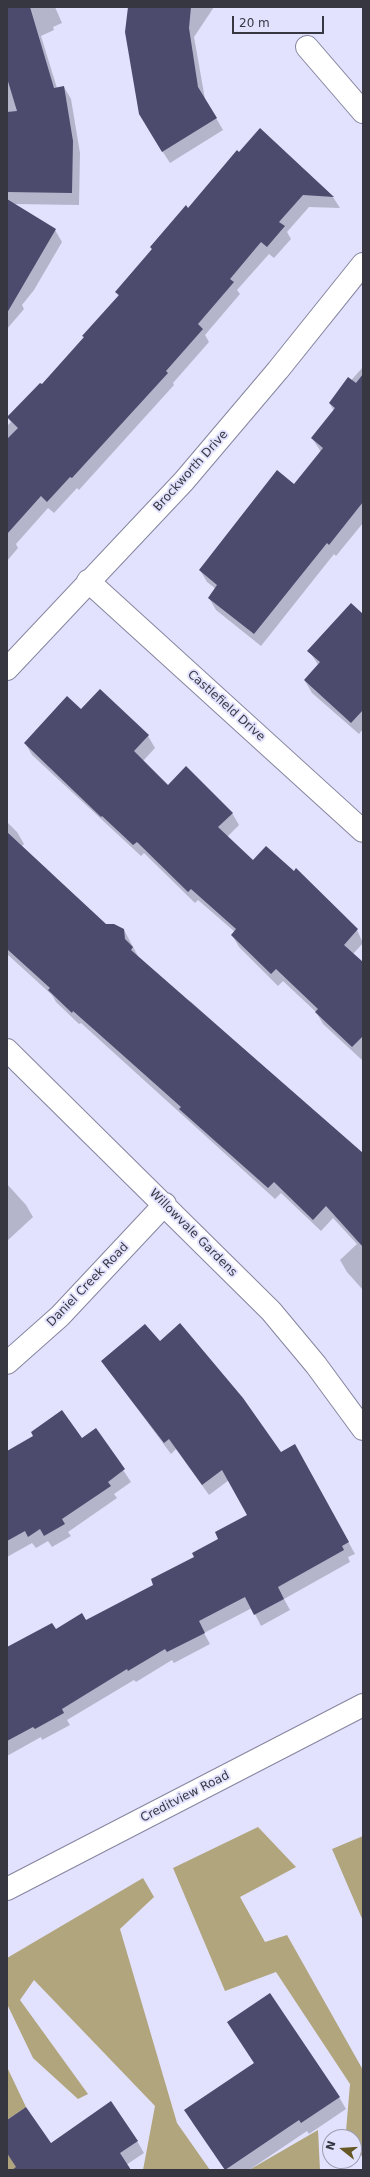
<!DOCTYPE html>
<style>
body{margin:0}
#map{position:relative;width:370px;height:2177px;overflow:hidden;background:#e2e2fe;font-family:"DejaVu Sans",sans-serif}
canvas{display:block}
.frame{position:absolute;inset:0;border:8px solid #373742;pointer-events:none}
.north{position:absolute;left:322px;top:2129px;width:40px;height:40px;box-sizing:border-box;background:#e2e2fe;border:1px solid #9e9eb3;border-radius:50%;rotate:287deg;font-size:11px;font-weight:700;line-height:16px;text-align:center;color:#373742}
.north::after{content:'';display:block;margin:auto;width:14px;height:18px;background:#655825;clip-path:polygon(50% 0,100% 100%,50% 72%,0 100%)}
.scale{position:absolute;left:232px;top:16px;width:92px;height:18px;box-sizing:border-box;border:2px solid #373742;border-top:0;padding-left:5px;font-size:12px;line-height:14px;white-space:nowrap;color:#373742;-webkit-text-stroke:3px #e2e2fe;paint-order:stroke}
</style>
<div id="map">
<canvas width="370" height="2177"></canvas>
<div class="frame"></div>
<div class="north">N</div>
<div class="scale">20 m</div>
</div>
<script>
const g = document.querySelector('canvas').getContext('2d');
g.lineJoin = 'round';
function fillPath(path, color) { g.fillStyle = color; g.fill(path, 'evenodd'); }
const poly = rows => new Path2D(rows.map(r => 'M' + r).join(''));
function strokePath(path, color, width, dash) { g.strokeStyle = color; g.lineWidth = width; g.lineCap = dash ? 'butt' : 'round'; g.setLineDash(dash || []); g.stroke(path); }
function drawText(font, color, halo, rows, align = 'center') {
  g.font = font + ' "DejaVu Sans",sans-serif'; g.lineWidth = 4; g.setLineDash([]); g.textBaseline = 'middle'; g.strokeStyle = halo; g.fillStyle = color; for (const [text, x, y, turn = 0] of rows) {
    g.save(); g.translate(x, y); g.rotate((+turn || 0) * Math.PI / 180); g.textAlign = isNaN(turn) ? turn : align; if (halo) g.strokeText(text, 0, 0); g.fillText(text, 0, 0); g.restore();
  }
}
const forest = poly([
 [258,1827,296,1867,240,1897,265,1942,287,1935,363,2070,363,2158,354,2144,354,2137,349,2137,346,2131,350,2084,276,1972,225,1991,173,1868],
 [363,1836,363,1921,332,1849],
 [143,1878,154,1897,120,1929,177,2123,210,2170,143,2170,155,2106,34,1980,20,2000,88,2094,78,2099,33,2058,7,2004,7,1958],
 [7,2067,26,2107,7,2120],
 [318,2130,320,2170,249,2170],
 [7,2153,18,2170,7,2170]
]);
const shadow = poly([
 [7,7,55,7,62,23,53,27,54,30,41,36,57,88,64,87,71,99,80,153,79,205,13,204,55,230,62,242,34,290,22,305,24,309,7,329],
 [129,7,214,7,194,37,205,99,223,130,170,163,147,127],
 [260,129,333,197,340,208,309,207,287,232,291,239,274,258,269,254,237,290,240,294,205,335,209,342,173,383,174,385,79,490,77,488,54,513,48,508,16,544,18,548,7,561,7,426,11,422,8,418,42,386,119,297,116,292,152,250,151,247,189,209],
 [363,367,363,523,336,556,334,554,261,646,216,610,209,598,216,589,207,582,200,570,295,485,321,452,312,438,334,411,330,404],
 [363,615,363,729,359,734,312,693,305,681,319,666,309,651],
 [81,711,148,736,155,748,143,761,168,786,232,813,239,825,227,837,253,862,294,872,296,869,357,930,363,943,353,954,363,964,363,1061,323,1024,316,1012,283,981,278,986,239,947,232,935,235,932,198,900,195,903,144,853,141,856,32,755,25,743],
 [7,822,17,832,24,844,22,846,50,872,53,877,106,925,124,930,139,958,189,1002,190,1001,363,1155,363,1290,347,1272,340,1260,357,1244,333,1218,321,1231,281,1193,275,1199,81,1023,79,1024,56,1002,52,995,7,954],
 [7,1184,26,1205,33,1217,7,1241],
 [160,1342,281,1453,301,1456,355,1554,348,1557,350,1562,284,1599,290,1610,261,1626,252,1608,204,1633,210,1644,174,1663,172,1660,136,1682,134,1680,67,1720,70,1725,42,1740,41,1737,7,1756,7,1648,86,1621,155,1585,196,1557,248,1515,229,1480,209,1495,176,1449,171,1454,102,1361],
 [96,1429,131,1482,114,1494,117,1498,68,1532,71,1536,52,1547,48,1541,36,1548,32,1543,7,1557,7,1472,82,1439],
 [339,2097,346,2109,309,2134,307,2131,249,2170,225,2170,192,2122],
 [7,2121,51,2144,137,2141,144,2153,126,2165,129,2170,18,2170,7,2154]
]);
const building = poly([
 [7,7,30,7,54,88,64,86,73,141,72,193,7,192,7,112,17,111,7,78],
 [128,7,191,7,189,28,198,87,217,118,162,152,139,114,125,32],
 [260,128,334,197,303,195,279,222,285,226,267,247,261,242,230,279,234,282,198,324,203,329,166,371,168,373,72,478,70,477,47,502,41,496,7,534,7,439,18,428,7,417,40,383,42,384,84,337,82,336,119,295,115,292,152,249,150,247,186,205,188,208,237,150,239,152],
 [7,199,56,229,7,313],
 [363,374,363,502,329,545,327,543,254,634,208,598,217,585,199,570,277,470,294,484,323,448,311,438,335,408,329,403,348,377,356,383],
 [351,603,363,614,363,710,351,723,304,680,320,662,307,651],
 [100,689,149,735,134,751,168,785,186,766,233,813,218,827,253,860,266,846,294,871,296,868,358,929,344,945,363,962,363,1036,352,1047,315,1012,318,1009,276,969,271,974,231,935,236,929,191,889,188,892,137,842,133,845,102,816,101,817,24,743,67,696,81,709],
 [7,832,106,924,114,924,124,929,125,939,133,947,131,950,363,1153,363,1247,326,1206,313,1220,274,1182,268,1188,179,1109,181,1107,117,1050,73,1011,72,1013,48,990,50,988,7,949],
 [180,1323,243,1398,281,1452,295,1444,349,1542,342,1546,344,1550,278,1587,284,1599,254,1615,245,1597,199,1621,205,1633,167,1652,165,1649,128,1671,127,1669,62,1709,64,1713,35,1729,33,1727,7,1741,7,1647,52,1623,56,1629,82,1613,86,1620,153,1585,151,1579,194,1557,192,1553,218,1539,215,1532,247,1515,222,1470,202,1485,169,1439,164,1443,101,1361,145,1324,160,1341],
 [62,1410,82,1438,96,1428,125,1469,108,1482,111,1486,62,1519,65,1524,44,1536,40,1529,28,1537,25,1531,7,1541,7,1451,33,1436,31,1432],
 [270,1993,340,2097,301,2123,299,2120,225,2170,184,2110,254,2063,227,2022],
 [111,2101,138,2141,120,2153,131,2170,12,2170,16,2167,7,2153,7,2120,26,2107,51,2143]
]);
const minor = poly([
 [307,47,363,112],
 [88,581,363,831],
 [7,669,184,481,278,370,363,264],
 [7,1050,271,1311,316,1365,363,1429],
 [7,1363,60,1316,165,1204]
]);
const major = poly([
 [7,1889,363,1705]
]);
const streetNames = [
 ["Brockworth Drive",191,471,-48],
 ["Castlefield Drive",226,706,42],
 ["Willowvale Gardens",193,1233,45],
 ["Daniel Creek Road",88,1285,-46],
 ["Creditview Road",185,1797,-27]
];
fillPath(forest, '#b1a57d');
fillPath(shadow, '#0003');
fillPath(building, '#4c4a6d');
strokePath(minor, '#85859f', 24);
strokePath(major, '#85859f', 24);
strokePath(minor, '#fff', 22);
strokePath(major, '#fff', 22);
drawText('12px', '#373742', '#e2e2fe', streetNames);
</script>
